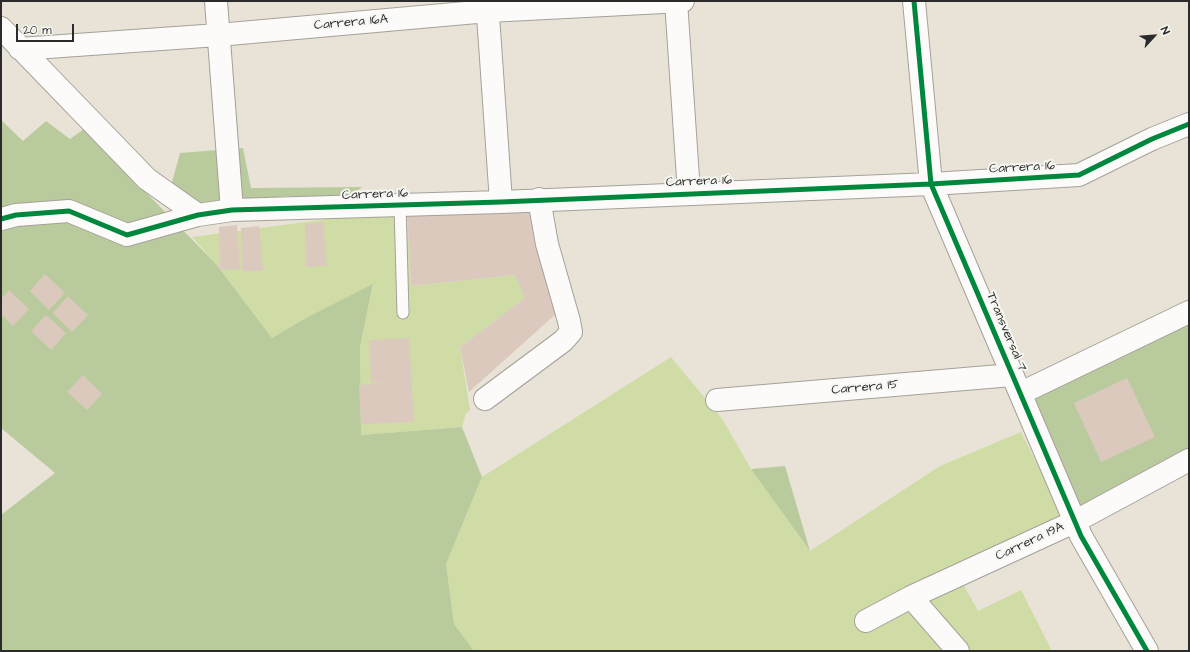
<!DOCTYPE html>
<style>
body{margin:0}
#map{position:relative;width:1190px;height:652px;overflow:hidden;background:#e9e3d7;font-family:"Architects Daughter",sans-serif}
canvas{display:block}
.frame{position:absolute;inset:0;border:2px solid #2b2b2b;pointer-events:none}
.north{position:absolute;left:1134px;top:16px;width:40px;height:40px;-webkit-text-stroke:3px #f6f6f2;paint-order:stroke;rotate:64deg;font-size:11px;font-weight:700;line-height:16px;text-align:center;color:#2b2b2b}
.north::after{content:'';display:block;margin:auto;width:14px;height:18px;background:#2b2b2b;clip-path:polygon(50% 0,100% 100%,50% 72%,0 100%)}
.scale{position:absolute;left:16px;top:24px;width:58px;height:18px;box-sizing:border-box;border:2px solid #2b2b2b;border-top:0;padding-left:5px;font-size:12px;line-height:14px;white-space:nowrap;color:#2b2b2b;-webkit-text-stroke:3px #f6f6f2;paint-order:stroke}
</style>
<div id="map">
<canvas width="1190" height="652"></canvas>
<div class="frame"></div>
<div class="north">N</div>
<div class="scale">20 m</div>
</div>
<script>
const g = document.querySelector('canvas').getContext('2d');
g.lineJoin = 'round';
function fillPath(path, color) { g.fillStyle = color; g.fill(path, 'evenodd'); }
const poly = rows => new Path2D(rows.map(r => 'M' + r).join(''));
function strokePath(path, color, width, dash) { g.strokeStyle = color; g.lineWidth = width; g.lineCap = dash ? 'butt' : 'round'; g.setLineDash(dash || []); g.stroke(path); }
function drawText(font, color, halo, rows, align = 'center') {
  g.font = font + ' "Architects Daughter",sans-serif'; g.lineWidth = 4; g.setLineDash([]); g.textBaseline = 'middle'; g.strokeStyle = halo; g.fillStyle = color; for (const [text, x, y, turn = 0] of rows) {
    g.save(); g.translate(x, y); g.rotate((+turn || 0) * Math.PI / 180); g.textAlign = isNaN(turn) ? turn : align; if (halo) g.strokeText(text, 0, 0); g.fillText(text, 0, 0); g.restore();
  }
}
const green = poly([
 [389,211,407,211,411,286,515,275,525,298,460,347,470,410,466,413,462,427,361,435,360,347,373,285,272,338,216,264,192,237],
 [671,357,723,420,751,469,810,551,940,466,1021,432,1063,516,911,601,946,651,474,651,454,624,446,564,482,477],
 [961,580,978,611,1021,590,1052,651,952,651,916,600]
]);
const forest = poly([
 [1,120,23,141,46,121,70,139,84,129,216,264,272,338,308,317,373,284,360,347,361,435,462,427,482,477,446,564,454,624,474,651,1,651,1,515,55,473,1,428],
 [243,148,251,188,362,187,348,199,285,196,222,204,200,210,171,186,180,153],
 [1189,319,1189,456,1081,514,1030,394],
 [785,466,810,551,751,469]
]);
const building = poly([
 [533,206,557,313,469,392,460,347,525,298,515,275,411,286,407,211],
 [323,222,327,266,306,267,305,224],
 [237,225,240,269,220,270,219,227],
 [259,226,263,271,242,271,241,228],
 [45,274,65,293,49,310,30,291],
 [9,290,29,309,13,326,1,314,1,299],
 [68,296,88,315,72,332,53,313],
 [46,315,66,333,51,350,31,331],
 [409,338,414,422,361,424,359,385,391,383,371,383,369,340],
 [83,375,102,394,87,410,67,392],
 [1127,378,1155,437,1101,462,1074,403]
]);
const lane = poly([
 [400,205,403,313]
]);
const street = poly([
 [216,1,232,210],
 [487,1,501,202],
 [676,1,689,193],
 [914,1,931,184,1081,536,1147,651],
 [1,28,147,179,198,215],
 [20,49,218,35,488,11,683,1],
 [1,219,16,215,69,211,127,235,198,215,232,210,501,202,931,184,1079,175,1152,139,1189,124],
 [1021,393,1189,312],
 [485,399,563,341,571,332,569,321,547,244,539,199],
 [717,400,1012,375],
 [911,597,958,651],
 [866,621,911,597,1074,522,1189,460]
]);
const cycleway = poly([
 [914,1,931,184,1081,536,1147,651],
 [1,219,16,215,69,211,127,235,198,215,232,210,501,202,931,184,1079,175,1152,139,1189,124]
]);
const streetNames = [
 ["Carrera 16A",351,23,-5],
 ["Carrera 16",1022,168,-3],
 ["Carrera 16",699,182,-2],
 ["Carrera 16",375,195,-2],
 ["Transversal 7",1006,332,67],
 ["Carrera 15",865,388,-5],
 ["Carrera 19A",1030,542,-25]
];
fillPath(green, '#cfdca6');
fillPath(forest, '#b9cb9d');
fillPath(building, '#dbc9be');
strokePath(lane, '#a4a19a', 13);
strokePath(street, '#a4a19a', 24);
strokePath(lane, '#fcfbf9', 11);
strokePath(street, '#fcfbf9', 22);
strokePath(cycleway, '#00873e', 5);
drawText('13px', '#2b2b2b', '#f6f6f2', streetNames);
</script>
